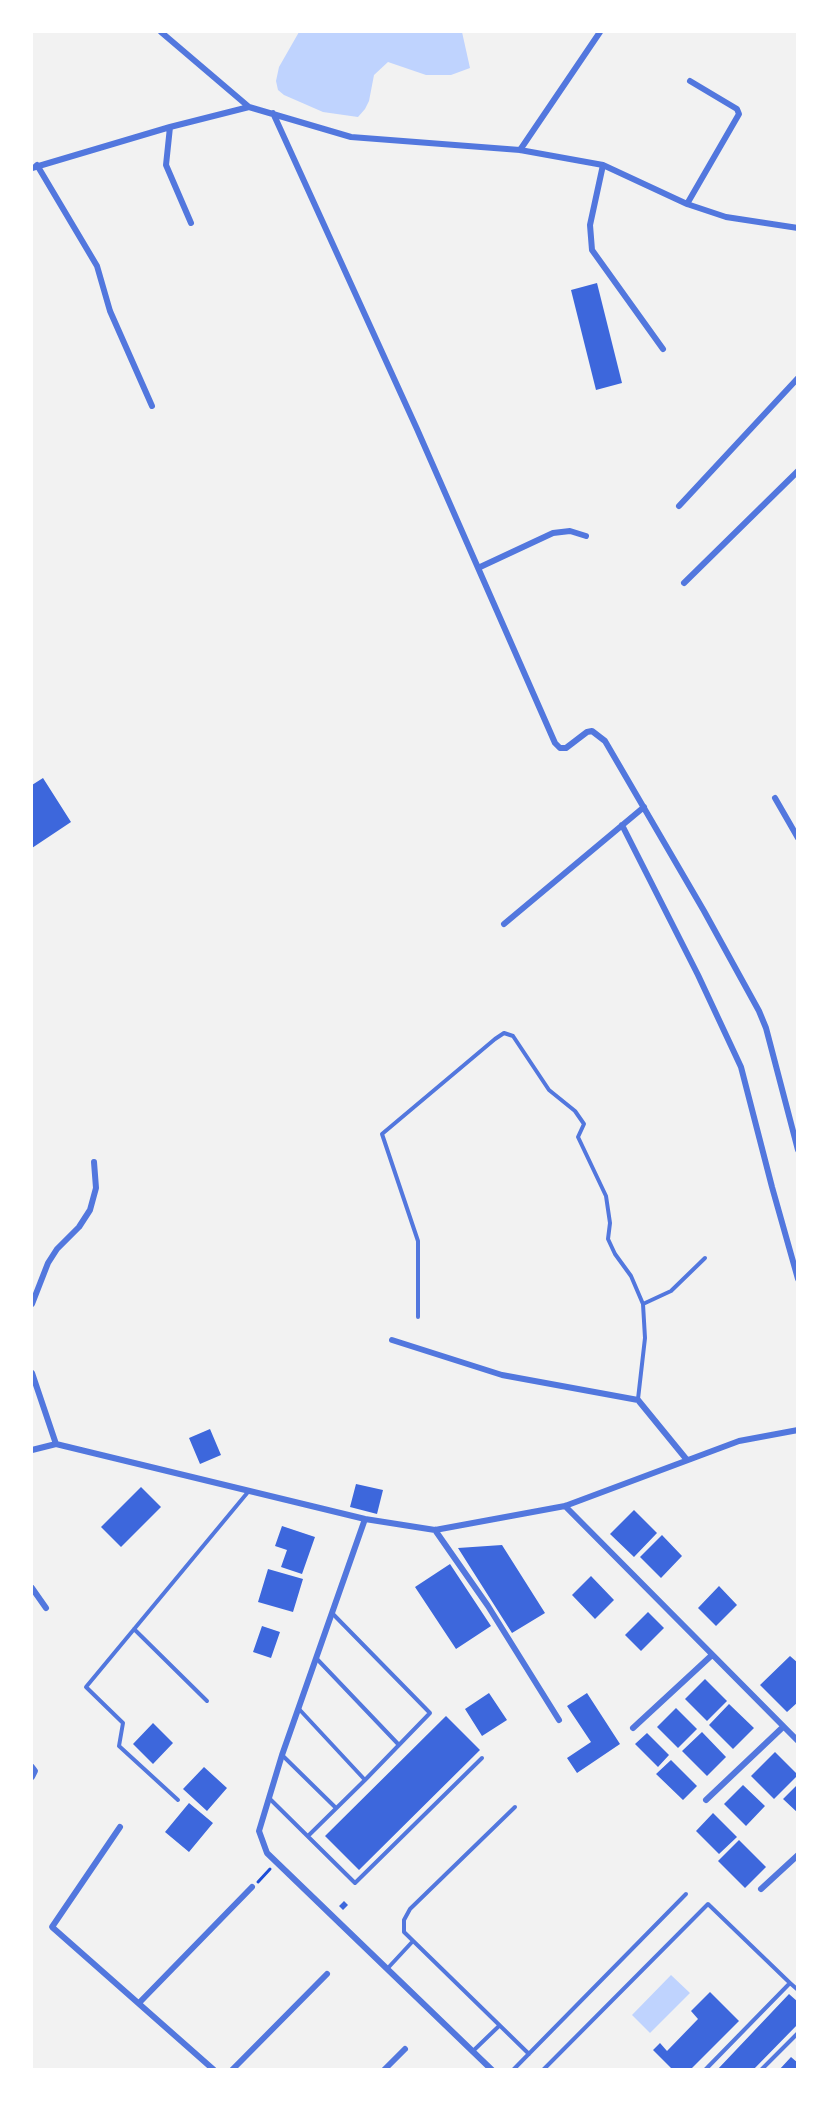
<!DOCTYPE html>
<style>
body{margin:0}
#map{position:relative;width:829px;height:2101px;overflow:hidden;background:#f2f2f2;font-family:"Titillium Web",sans-serif}
canvas{display:block}
.frame{position:absolute;inset:0;border:33px solid #fff;pointer-events:none}
</style>
<div id="map">
<canvas width="829" height="2101"></canvas>
<div class="frame"></div>
</div>
<script>
const g = document.querySelector('canvas').getContext('2d');
g.lineJoin = 'round';
function fillPath(path, color) { g.fillStyle = color; g.fill(path, 'evenodd'); }
const poly = rows => new Path2D(rows.map(r => 'M' + r).join(''));
function strokePath(path, color, width, dash) { g.strokeStyle = color; g.lineWidth = width; g.lineCap = dash ? 'butt' : 'round'; g.setLineDash(dash || []); g.stroke(path); }
const water = poly([
 [299,32,462,32,470,68,451,75,426,75,388,62,374,75,369,101,365,109,358,117,323,112,284,95,278,90,276,81,279,67],
 [671,1975,690,1993,650,2033,632,2015]
]);
const building = poly([
 [597,283,622,383,596,390,571,290],
 [43,778,71,822,32,848,32,785],
 [210,1429,221,1455,200,1464,189,1438],
 [356,1484,383,1490,377,1514,350,1507],
 [141,1487,161,1507,121,1547,101,1527],
 [634,1510,657,1533,634,1557,610,1534],
 [282,1526,315,1537,302,1574,281,1567,287,1550,275,1546],
 [662,1535,682,1556,661,1578,640,1557],
 [502,1545,545,1613,512,1633,458,1548],
 [450,1564,491,1626,456,1649,415,1587],
 [268,1569,303,1579,293,1612,258,1602],
 [591,1576,614,1600,595,1619,572,1595],
 [719,1586,737,1605,716,1626,698,1608],
 [648,1612,664,1628,641,1651,625,1635],
 [262,1626,280,1632,271,1658,253,1652],
 [790,1656,798,1663,798,1702,787,1712,760,1685],
 [705,1679,727,1701,707,1721,685,1699],
 [489,1693,507,1720,482,1736,465,1709],
 [587,1693,620,1744,577,1773,567,1758,591,1742,567,1706],
 [729,1704,754,1728,733,1749,709,1725],
 [676,1708,697,1729,678,1748,657,1727],
 [446,1716,480,1750,359,1870,325,1836],
 [153,1723,173,1743,153,1764,133,1744],
 [702,1732,726,1757,707,1776,682,1751],
 [647,1733,669,1755,658,1767,635,1744],
 [775,1752,798,1775,774,1799,751,1776],
 [671,1760,697,1786,683,1800,656,1774],
 [204,1767,227,1788,207,1811,183,1789],
 [798,1784,798,1813,783,1799],
 [743,1785,765,1806,746,1826,724,1804],
 [189,1803,213,1823,189,1852,165,1832],
 [713,1813,737,1837,719,1854,696,1831],
 [739,1840,766,1867,745,1888,718,1861],
 [344,1901,348,1905,343,1910,339,1906],
 [710,1992,739,2021,690,2070,673,2070,653,2050,660,2043,667,2051,698,2019,691,2011],
 [789,1994,798,2002,798,2024,753,2070,717,2070],
 [791,2057,798,2063,798,2070,779,2070]
]);
const path = poly([
 [258,1882,270,1869]
]);
const service = poly([
 [643,1304,671,1291,705,1258],
 [418,1317,418,1241,382,1134,495,1039,504,1033,513,1036,549,1090,575,1111,584,1124,578,1137,606,1196,610,1223,608,1239,615,1254,631,1276,643,1304,645,1338,638,1399],
 [134,1629,207,1701],
 [317,1659,399,1745],
 [299,1709,365,1780,430,1713,332,1613],
 [282,1755,336,1808],
 [269,1798,355,1883,482,1758],
 [178,1800,119,1746,123,1723,86,1687,248,1492],
 [515,1807,410,1909,404,1920,404,1932,529,2054],
 [308,1836,365,1780],
 [387,1969,413,1941],
 [790,1983,798,1990],
 [473,2051,499,2026],
 [513,2070,686,1894],
 [543,2070,708,1904,790,1983,705,2070],
 [761,2070,798,2033]
]);
const minor = poly([
 [161,32,249,107,351,137,520,150,603,165,687,204,726,217,798,228],
 [273,113,417,429,555,743,560,748,566,748,587,732,592,731,605,741,704,911,759,1011,766,1028,798,1150],
 [170,127,166,165,191,223],
 [520,150,600,32],
 [37,165,97,266,110,311,152,406],
 [603,165,590,225,592,250,663,349],
 [32,168,170,127,249,107],
 [687,204,739,114,737,109,690,81],
 [679,506,798,378],
 [478,568,553,533,570,531,586,536],
 [684,583,798,471],
 [775,798,798,838],
 [622,825,698,975,741,1067,772,1187,798,1279],
 [504,924,644,807],
 [32,1304,48,1263,57,1249,79,1227,90,1210,96,1188,94,1162],
 [392,1340,502,1375,638,1400,687,1460],
 [32,1373,56,1444],
 [32,1450,56,1444,365,1519,435,1530,565,1506,739,1441,798,1430],
 [565,1506,798,1741],
 [365,1519,282,1755,259,1831,267,1853,492,2070],
 [435,1530,488,1606,559,1720],
 [32,1588,46,1608],
 [633,1728,712,1655],
 [32,1767,35,1771,32,1777],
 [706,1800,783,1727],
 [120,1827,52,1927,214,2070],
 [761,1889,798,1855],
 [139,2003,252,1887],
 [232,2070,327,1974],
 [384,2070,405,2049]
]);
fillPath(water, '#bfd3fe');
fillPath(building, '#3d67dc');
strokePath(path, '#1d4ed8', 3);
strokePath(service, '#5277de', 4);
strokePath(minor, '#5277de', 6);
</script>
